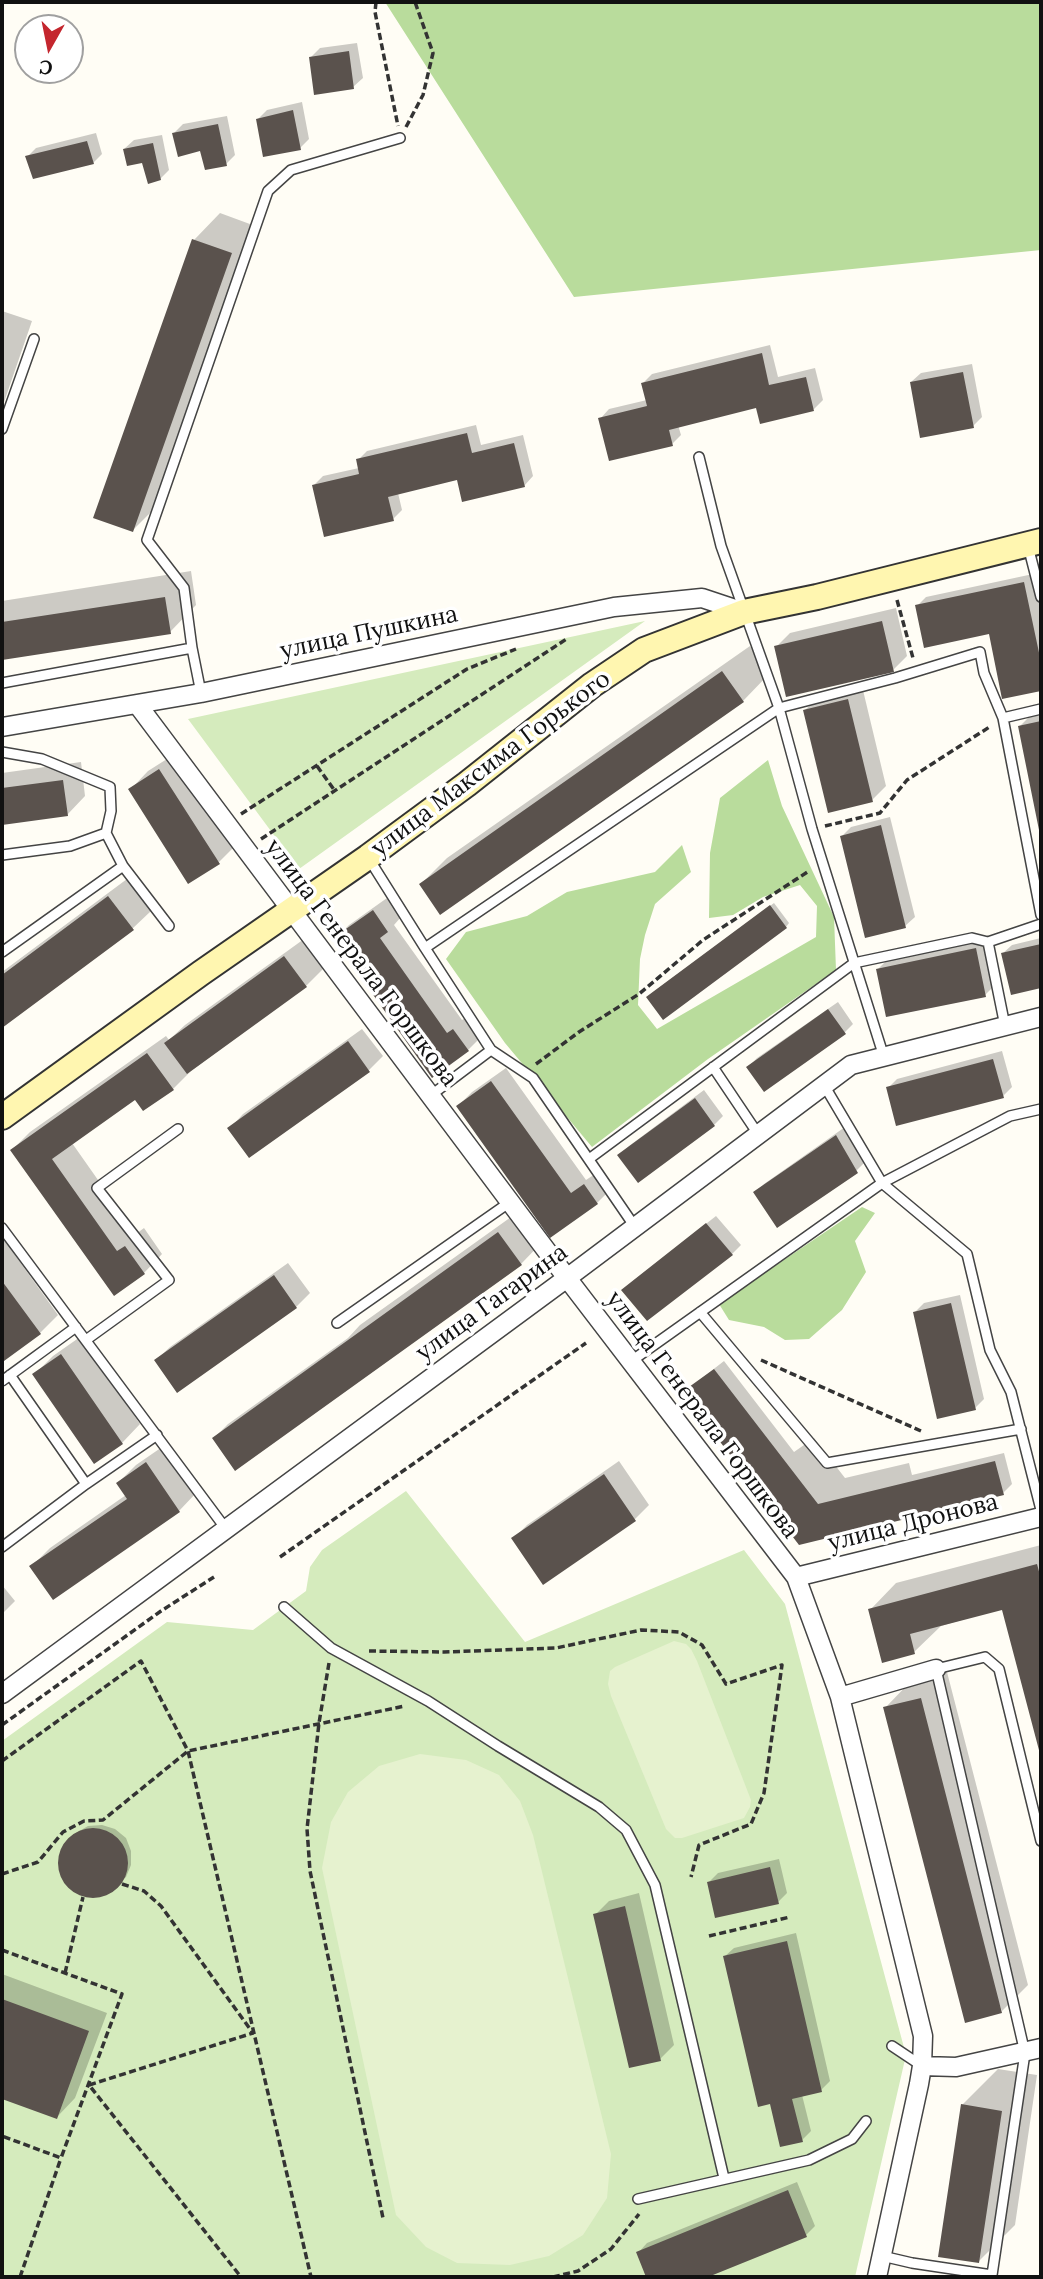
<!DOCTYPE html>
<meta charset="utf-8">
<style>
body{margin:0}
#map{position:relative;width:1043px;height:2279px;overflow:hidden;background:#fffdf5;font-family:Lora,serif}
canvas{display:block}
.frame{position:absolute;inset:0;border:4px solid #111;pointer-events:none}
.north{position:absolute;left:14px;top:14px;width:70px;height:70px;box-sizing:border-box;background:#fff;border:2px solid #a0a0a0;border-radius:50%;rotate:189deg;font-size:19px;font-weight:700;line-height:28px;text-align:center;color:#111}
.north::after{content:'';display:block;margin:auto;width:24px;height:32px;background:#c4262e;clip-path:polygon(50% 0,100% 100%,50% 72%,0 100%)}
</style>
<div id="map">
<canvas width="1043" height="2279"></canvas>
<div class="frame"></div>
<div class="north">С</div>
</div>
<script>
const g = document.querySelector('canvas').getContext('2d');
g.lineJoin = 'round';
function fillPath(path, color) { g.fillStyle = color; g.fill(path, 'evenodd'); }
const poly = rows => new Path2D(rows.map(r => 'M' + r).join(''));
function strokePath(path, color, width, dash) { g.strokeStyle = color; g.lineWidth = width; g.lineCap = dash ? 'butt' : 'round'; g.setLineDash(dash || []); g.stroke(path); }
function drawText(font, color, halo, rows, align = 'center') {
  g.font = font + ' Lora,serif'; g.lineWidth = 7; g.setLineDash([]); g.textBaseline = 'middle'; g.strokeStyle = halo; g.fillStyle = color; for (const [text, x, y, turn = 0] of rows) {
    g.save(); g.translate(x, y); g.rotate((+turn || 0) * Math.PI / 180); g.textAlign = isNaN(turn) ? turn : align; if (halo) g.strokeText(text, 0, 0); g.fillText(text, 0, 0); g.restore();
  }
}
const green = poly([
 [645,621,299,869,188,719],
 [406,1491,525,1642,744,1550,785,1604,906,2055,855,2277,2,2277,2,1741,167,1622,253,1630,306,1591,310,1567,322,1550]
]);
const forest = poly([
 [385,2,1041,2,1041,250,574,297],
 [768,760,782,806,834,917,836,970,708,1059,592,1147,505,1043,446,959,466,932,527,916,567,892,655,872,682,845,691,872,655,904,645,935,640,959,638,1005,657,1029,816,937,817,906,800,885,763,897,733,915,709,918,710,853,720,798],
 [862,1207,875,1213,855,1241,866,1272,842,1310,809,1339,785,1340,764,1327,729,1320,719,1304]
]);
const pitch = poly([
 [674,1641,686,1644,691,1649,697,1661,751,1800,750,1807,744,1818,682,1838,675,1838,666,1829,611,1696,608,1684,610,1671,615,1667],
 [420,1754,466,1760,499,1775,520,1801,533,1835,611,2154,607,2198,583,2235,549,2256,510,2265,457,2263,426,2247,396,2215,322,1868,331,1822,348,1792,379,1766]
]);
const shadow = poly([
 [357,43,363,78,353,87,311,57,320,48],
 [302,102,309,139,300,148,258,119,267,110],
 [227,116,235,155,226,164,174,133,183,124],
 [96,133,102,154,93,163,27,157,36,148],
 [162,135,169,170,160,179,143,161,124,149,134,140],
 [220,213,258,227,159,504,133,530,194,240],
 [2,311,32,321,2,408],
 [770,345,778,377,815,368,823,400,814,409,758,406,678,425,681,435,672,444,600,419,609,409,647,400,643,383,652,374],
 [972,364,982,417,973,426,911,382,921,373],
 [476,425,481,445,523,435,533,476,524,486,459,478,398,493,402,510,393,519,314,485,323,476,359,468,358,460,367,451],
 [191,571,196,605,170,632,2,659,2,601],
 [1033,574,1041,612,1041,689,1004,697,990,632,917,606,926,597],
 [896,608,907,656,893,670,776,647,790,633],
 [750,646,769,674,743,701,421,884,447,858],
 [862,686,886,786,872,800,805,710,819,697],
 [1041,715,1041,830,1020,726,1029,717],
 [178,752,237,844,219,862,130,790,148,771],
 [81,762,85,796,67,815,2,823,2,773],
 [890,817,915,917,905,926,842,836,851,827],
 [127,879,151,911,132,929,2,1026,2,972],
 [387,898,401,917,394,925,462,1020,468,1016,482,1036,468,1050,432,1075,335,939,349,925],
 [774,903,789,923,786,927,652,993],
 [1041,938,1041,986,1012,993,1002,954,1012,945],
 [304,939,324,968,306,986,191,1071,173,1089,136,1098,72,1143,136,1234,144,1228,162,1254,144,1273,114,1294,12,1150,30,1132,166,1036,169,1040,185,1025],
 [985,940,994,986,985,995,878,969,887,960],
 [838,1002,853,1024,844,1033,748,1067,757,1058],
 [362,1029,383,1056,369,1070,250,1156,230,1128,243,1114],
 [1002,1051,1012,1087,1003,1096,888,1088,897,1079],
 [506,1068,586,1180,598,1172,611,1189,597,1203,551,1236,458,1106,472,1092],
 [704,1090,723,1116,714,1125,620,1155,629,1146],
 [845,1127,865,1162,856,1171,755,1193,764,1184],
 [525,1207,547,1237,521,1264,214,1438,228,1424,348,1338,360,1325],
 [716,1216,741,1245,732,1254,633,1281],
 [2,1237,58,1315,40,1333,5,1358,2,1354],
 [288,1263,310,1293,296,1307,156,1360,170,1347],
 [960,1295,984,1399,975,1408,915,1312,924,1303],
 [80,1337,140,1424,122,1443,95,1461,34,1375,53,1356],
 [724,1361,794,1452,814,1438,845,1478,909,1463,912,1475,1004,1453,1012,1484,1003,1493,800,1543,684,1392],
 [165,1445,197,1492,179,1511,31,1567,50,1548,126,1495,118,1483,136,1465],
 [619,1461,649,1505,635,1519,544,1582,513,1539,527,1525],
 [1041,1545,1041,1750,1003,1608,941,1626,914,1652,870,1610,896,1583],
 [2,1585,15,1601,2,1614],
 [947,1672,1028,1985,1002,2011,885,1708,911,1681],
 [102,1825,115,1829,126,1838,131,1851,131,1865,126,1877,110,1892,97,1896,83,1895,71,1888,63,1877,60,1863,63,1850,76,1833,88,1826],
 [779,1859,787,1893,778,1902,709,1882,718,1873],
 [639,1893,674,2045,660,2059,595,1915,609,1901],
 [796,1933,830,2081,821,2090,802,2095,811,2131,802,2140,771,2102,724,1957,734,1948],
 [2,1974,107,2013,75,2098,57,2117,2,2097],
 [998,2069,1037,2075,1015,2225,979,2261,962,2105],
 [797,2182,815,2226,806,2235,703,2277,648,2277,638,2253,647,2243]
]);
const building = poly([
 [349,51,354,89,314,95,309,57],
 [293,110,301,150,263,157,256,119],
 [218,124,227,166,205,170,200,151,178,157,172,133],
 [87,141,94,164,33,179,25,156],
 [153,143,161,180,148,184,142,163,127,166,123,149],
 [192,239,232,253,133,532,93,518],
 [762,353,769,385,806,377,814,411,760,424,756,408,669,430,673,446,609,461,598,418,647,406,641,383],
 [963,372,974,428,920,438,910,382],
 [467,433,472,453,514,443,525,487,462,502,457,480,388,497,394,521,324,537,312,485,359,474,356,459],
 [1024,582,1041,662,1041,691,1002,699,989,634,924,648,915,605],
 [165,597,171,634,2,660,2,622],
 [882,621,894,672,786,697,774,646],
 [722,671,744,702,440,915,419,884],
 [848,699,873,802,828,813,803,710],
 [1041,721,1041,835,1040,835,1018,726],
 [159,769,220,864,188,884,128,789],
 [63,780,68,816,2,825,2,788],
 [881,825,906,928,865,938,840,836],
 [108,896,134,930,2,1028,2,975],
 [770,905,787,928,663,1020,646,997],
 [373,910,388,932,380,938,447,1033,453,1029,469,1051,432,1078,333,938],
 [1041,944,1041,988,1011,995,1001,953],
 [976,948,986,997,886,1017,876,969],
 [284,956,307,987,187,1074,164,1043],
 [828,1009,846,1034,764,1092,746,1067],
 [348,1041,370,1072,249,1158,227,1128],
 [147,1053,174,1090,143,1111,135,1100,52,1159,117,1251,125,1246,145,1274,114,1296,10,1150],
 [993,1059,1004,1098,896,1126,886,1087],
 [491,1081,571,1193,584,1184,598,1204,550,1238,456,1106],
 [695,1098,715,1126,638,1183,617,1155],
 [836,1135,858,1173,777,1228,753,1192],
 [706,1223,733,1255,647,1321,621,1290],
 [498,1232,522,1265,235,1471,212,1438],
 [274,1275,297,1308,177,1393,154,1360],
 [2,1281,41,1334,4,1361,2,1357],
 [951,1303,976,1410,937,1419,913,1312],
 [61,1354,123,1444,94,1464,32,1374],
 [714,1369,818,1504,995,1461,1004,1495,799,1545,682,1392],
 [146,1462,180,1512,53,1600,29,1566,127,1499,116,1483],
 [604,1474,636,1521,543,1585,511,1538],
 [1037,1564,1041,1579,1040,1754,1002,1610,910,1634,915,1654,882,1663,868,1609],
 [921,1698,1002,2013,965,2023,883,1707],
 '58 1863a35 35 0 1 1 70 0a35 35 0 1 1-70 0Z',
 [770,1867,779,1904,715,1918,707,1882],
 [625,1906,661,2061,629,2068,593,1914],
 [787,1941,822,2092,792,2099,803,2142,780,2147,770,2104,758,2107,723,1956],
 [2,1999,89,2031,57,2119,2,2099],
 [961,2104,1002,2111,979,2263,938,2257],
 [788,2190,807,2237,708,2277,646,2277,636,2252]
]);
const path = poly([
 [376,2,375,12,398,126],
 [406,127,423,95,433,53,415,2],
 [897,600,913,658],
 [317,766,335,791],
 [241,814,467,669,516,649],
 [825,826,880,813,907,780,991,726],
 [261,839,568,638],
 [536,1064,579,1032,639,994,703,940,809,871],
 [761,1360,921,1431],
 [280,1557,586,1343],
 [369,1651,444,1652,556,1648,641,1630,679,1632,702,1645,726,1684,782,1665,764,1793,751,1824,699,1845,691,1877],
 [329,1663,319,1723,307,1829,310,1871,383,2218],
 [2,1725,161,1611,214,1577],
 [2,1761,141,1661,188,1751,311,2277],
 [2,1874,38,1862,63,1832,84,1821,103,1820,188,1751,405,1706],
 [122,1884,144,1891,161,1906,253,2033,89,2085,241,2277],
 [709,1936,790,1917],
 [2,1950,122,1994,61,2158,2,2136],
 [65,1973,83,1897],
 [20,2277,61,2158],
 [553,2277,578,2271,611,2249,639,2214]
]);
const lane = poly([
 [2,429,34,339],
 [699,457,721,546,779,708,812,829,884,1057],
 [1028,546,1041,597],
 [192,648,184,588,147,540,268,191,291,170,400,138],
 [2,683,192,648,201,693],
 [1003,718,1041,709],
 [2,752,42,759,110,787,111,811,106,833,123,866,169,926],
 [2,855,70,846,106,833],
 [369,859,425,948,779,708,895,678,980,652,984,673,1003,718,1041,915],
 [425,948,491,1050,430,1096],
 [2,952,123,866],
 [1005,1026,988,942,1041,924],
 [491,1050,533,1078,635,1227],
 [713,1067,758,1134],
 [824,1085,882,1183,967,1254,990,1350,1011,1392,1041,1510],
 [589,1159,854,963,972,938,988,942],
 [2,1228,226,1529],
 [700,1312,827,1463,1021,1429],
 [337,1323,510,1202],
 [86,1340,169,1280,97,1188,178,1129],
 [630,1362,882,1183,1010,1116,1041,1109],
 [10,1375,86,1484,157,1435],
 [2,1381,76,1327],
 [2,1547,86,1484],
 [284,1607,331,1648,428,1701,498,1746,599,1807,626,1830,655,1885,724,2178],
 [892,2046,922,2066],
 [638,2199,809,2160,852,2139,866,2121],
 [882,2256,912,2263,992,2275,1025,2053,936,1669,985,1657,999,1669,1041,1841]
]);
const street = poly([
 [137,704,567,1278,796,1577,840,1697,923,2036,922,2066,919,2084,877,2277],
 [2,727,201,693,614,607,702,598,744,612],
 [796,1577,1041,1517],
 [2,1694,567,1278,851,1065,1041,1017],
 [840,1697,936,1669],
 [922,2066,956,2067,1041,2048]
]);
const secondary = poly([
 [2,1117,201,973,368,857,467,784,592,685,644,650,744,612,817,597,1041,541]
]);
const streetNames = [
 ["улица Пушкина",369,633,-12],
 ["улица Максима Горького",491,764,-37],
 ["улица Генерала Горшкова",361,963,53],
 ["улица Гагарина",492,1303,-36],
 ["улица Генерала Горшкова",702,1415,53],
 ["улица Дронова",913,1523,-14]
];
fillPath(green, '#d5ebbd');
fillPath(forest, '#b9dc9c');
fillPath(pitch, '#e6f2cf');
fillPath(shadow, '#0003');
fillPath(building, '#5a524d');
strokePath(lane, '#444', 12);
strokePath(street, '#444', 21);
strokePath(secondary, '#333', 28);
strokePath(path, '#333', 3.5, [7, 3.5]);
strokePath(lane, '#fff', 9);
strokePath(street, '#fff', 18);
strokePath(secondary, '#fff6b0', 24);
drawText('24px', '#111', '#fff', streetNames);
</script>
